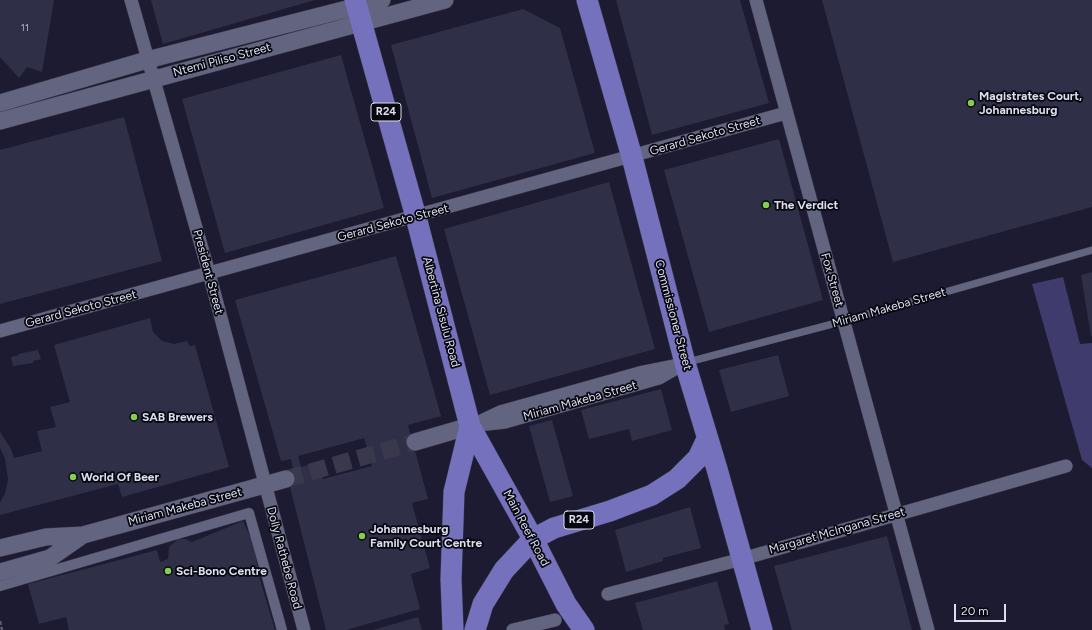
<!DOCTYPE html>
<style>
body{margin:0}
#map{position:relative;width:1092px;height:630px;overflow:hidden;background:#1c1b31;font-family:Figtree,sans-serif}
canvas{display:block}
.scale{position:absolute;left:954px;top:604px;width:52px;height:18px;box-sizing:border-box;border:2px solid #dcdded;border-top:0;padding-left:5px;font-size:12px;line-height:14px;white-space:nowrap;color:#dcdded;-webkit-text-stroke:3px #070710;paint-order:stroke}
</style>
<div id="map">
<canvas width="1092" height="630"></canvas>
<div class="scale">20 m</div>
</div>
<script>
const g = document.querySelector('canvas').getContext('2d');
g.lineJoin = 'round';
function fillPath(path, color) { g.fillStyle = color; g.fill(path, 'evenodd'); }
const poly = rows => new Path2D(rows.map(r => 'M' + r).join(''));
function strokePath(path, color, width, dash) { g.strokeStyle = color; g.lineWidth = width; g.lineCap = dash ? 'butt' : 'round'; g.setLineDash(dash || []); g.stroke(path); }
function drawText(font, color, halo, rows, align = 'center') {
  g.font = font + ' Figtree,sans-serif'; g.lineWidth = 3.5; g.setLineDash([]); g.textBaseline = 'middle'; g.strokeStyle = halo; g.fillStyle = color; for (const [text, x, y, turn = 0] of rows) {
    g.save(); g.translate(x, y); g.rotate((+turn || 0) * Math.PI / 180); g.textAlign = isNaN(turn) ? turn : align; if (halo) g.strokeText(text, 0, 0); g.fillText(text, 0, 0); g.restore();
  }
}
const green = poly([
 [1063,277,1080,344,1092,343,1092,468,1082,460,1032,284]
]);
const building = poly([
 [0,0,54,0,42,72,27,67,19,78,0,57],
 [151,0,315,0,163,44],
 [616,0,740,0,769,103,652,135],
 [822,0,1092,0,1092,207,893,262],
 [523,9,560,28,595,153,432,198,391,45],
 [341,55,384,208,225,253,182,99],
 [124,117,162,261,0,304,0,150],
 [779,139,823,300,709,332,664,170],
 [609,182,655,349,490,395,444,229],
 [396,256,441,416,408,425,428,499,412,503,430,568,411,574,420,609,346,630,326,630,286,471,293,469,291,459,281,461,235,300],
 [372,436,364,438,372,466,323,479,319,462,301,467,298,456],
 [1092,272,1092,336,1091,336,1081,275],
 [150,318,153,332,162,341,174,344,187,341,190,346,195,345,229,467,122,497,118,484,0,515,0,502,5,494,8,479,5,459,0,448,0,432,11,449,14,458,42,451,37,431,56,427,50,407,70,402,54,345],
 [38,350,41,359,33,361,33,363,13,366,11,357,19,355,18,354],
 [778,355,789,396,731,412,719,370],
 [661,389,672,430,632,441,629,429,589,439,581,410],
 [552,420,573,496,550,502,529,426],
 [690,507,701,548,663,558,663,561,626,572,615,530],
 [243,521,254,545,259,576,275,630,69,630,66,617,39,624,28,584,157,550,160,562,168,559,169,547,178,539,185,539,192,542],
 [887,536,912,630,792,630,774,566],
 [717,581,729,624,724,625,725,630,643,630,635,603],
 [418,617,422,630,373,630]
]);
const tertiaryTunnel = poly([
 [286,479,415,442]
]);
const path = poly([
 [0,621,2,630]
]);
const service = poly([
 [688,362,844,321,1092,250]
]);
const pedestrian = poly([
 [0,586,249,513,282,630]
]);
const minor = poly([
 [131,0,209,273,304,630],
 [756,0,928,630],
 [0,331,786,113],
 [481,421,500,412,643,372,673,366],
 [470,426,505,422,659,378,685,363],
 [608,594,742,559,1066,466],
 [513,630,555,620]
]);
const tertiary = poly([
 [0,103,147,60,382,0],
 [0,121,445,0],
 [415,442,470,426],
 [0,548,46,537,83,535,286,479],
 [0,572,50,558,83,535]
]);
const primary = poly([
 [355,0,416,217,470,426,454,492,451,579,453,630],
 [587,0,632,157,685,363,717,469,762,630],
 [470,426,533,539,566,604,584,630],
 [475,630,483,604,504,570,533,539,554,528,610,511,652,495,677,479,698,458,707,439]
]);
const markers = [
 [971,103,4,"#84cf4d"],
 [766,205,4,"#84cf4d"],
 [134,417,4,"#84cf4d"],
 [73,477,4,"#84cf4d"],
 [362,536,4,"#84cf4d"],
 [168,571,4,"#84cf4d"]
];
const numberNames = [
 ["11",25,28]
];
const shields = [
 [386,112,30],
 [579,520,30]
];
const shieldNames = [
 ["R24",386,112],
 ["R24",579,520]
];
const streetNames = [
 ["Ntemi Piliso Street",222,60,-15],
 ["Gerard Sekoto Street",705,136,-16],
 ["Gerard Sekoto Street",393,223,-15],
 ["President Street",208,272,75],
 ["Fox Street",832,280,74],
 ["Miriam Makeba Street",889,308,-16],
 ["Gerard Sekoto Street",81,309,-15],
 ["Albertina Sisulu Road",441,312,75],
 ["Commissioner Street",673,315,75],
 ["Miriam Makeba Street",580,401,-16],
 ["Miriam Makeba Street",185,507,-15],
 ["Main Reef Road",526,528,62],
 ["Margaret McIngana Street",837,531,-16],
 ["Dolly Rathebe Road",284,558,75]
];
const poiNames = [
 ["Magistrates Court,",979,96],
 ["Johannesburg",979,110],
 ["The Verdict",774,205],
 ["SAB Brewers",142,417],
 ["World Of Beer",81,477],
 ["Johannesburg",370,529],
 ["Family Court Centre",370,543],
 ["Sci-Bono Centre",176,571]
];
fillPath(green, '#3f3c6d');
fillPath(building, '#2f2f47');
strokePath(tertiaryTunnel, '#39384d', 17, [17, 8]);
strokePath(service, '#363547', 8);
strokePath(pedestrian, '#363547', 11);
strokePath(minor, '#363547', 14);
strokePath(tertiary, '#363547', 18);
strokePath(primary, '#363547', 22);
strokePath(path, '#5d5d71', 2.5, [4, 2]);
strokePath(service, '#63647f', 7);
strokePath(pedestrian, '#63647f', 10);
strokePath(minor, '#63647f', 13);
strokePath(tertiary, '#63647f', 17);
strokePath(primary, '#7571bc', 21);
for (const [x, y, r, color] of markers) { const dot = new Path2D(); dot.arc(x, y, r, 0, 2 * Math.PI); g.fillStyle = color; g.fill(dot); strokePath(dot, '#070710', 1.5); }
drawText('10px', '#b1b2c4', null, numberNames);
for (const [x, y, w] of shields) { const box = new Path2D(); box.roundRect(x - w / 2, y - 9, w, 18, 3); g.fillStyle = '#070710'; g.fill(box); strokePath(box, '#dcdded', 1); }
drawText('bold 11px', '#dcdded', null, shieldNames);
drawText('12px', '#dcdded', '#070710', streetNames);
drawText('bold 12px', '#dcdded', '#070710', poiNames, 'left');
</script>
